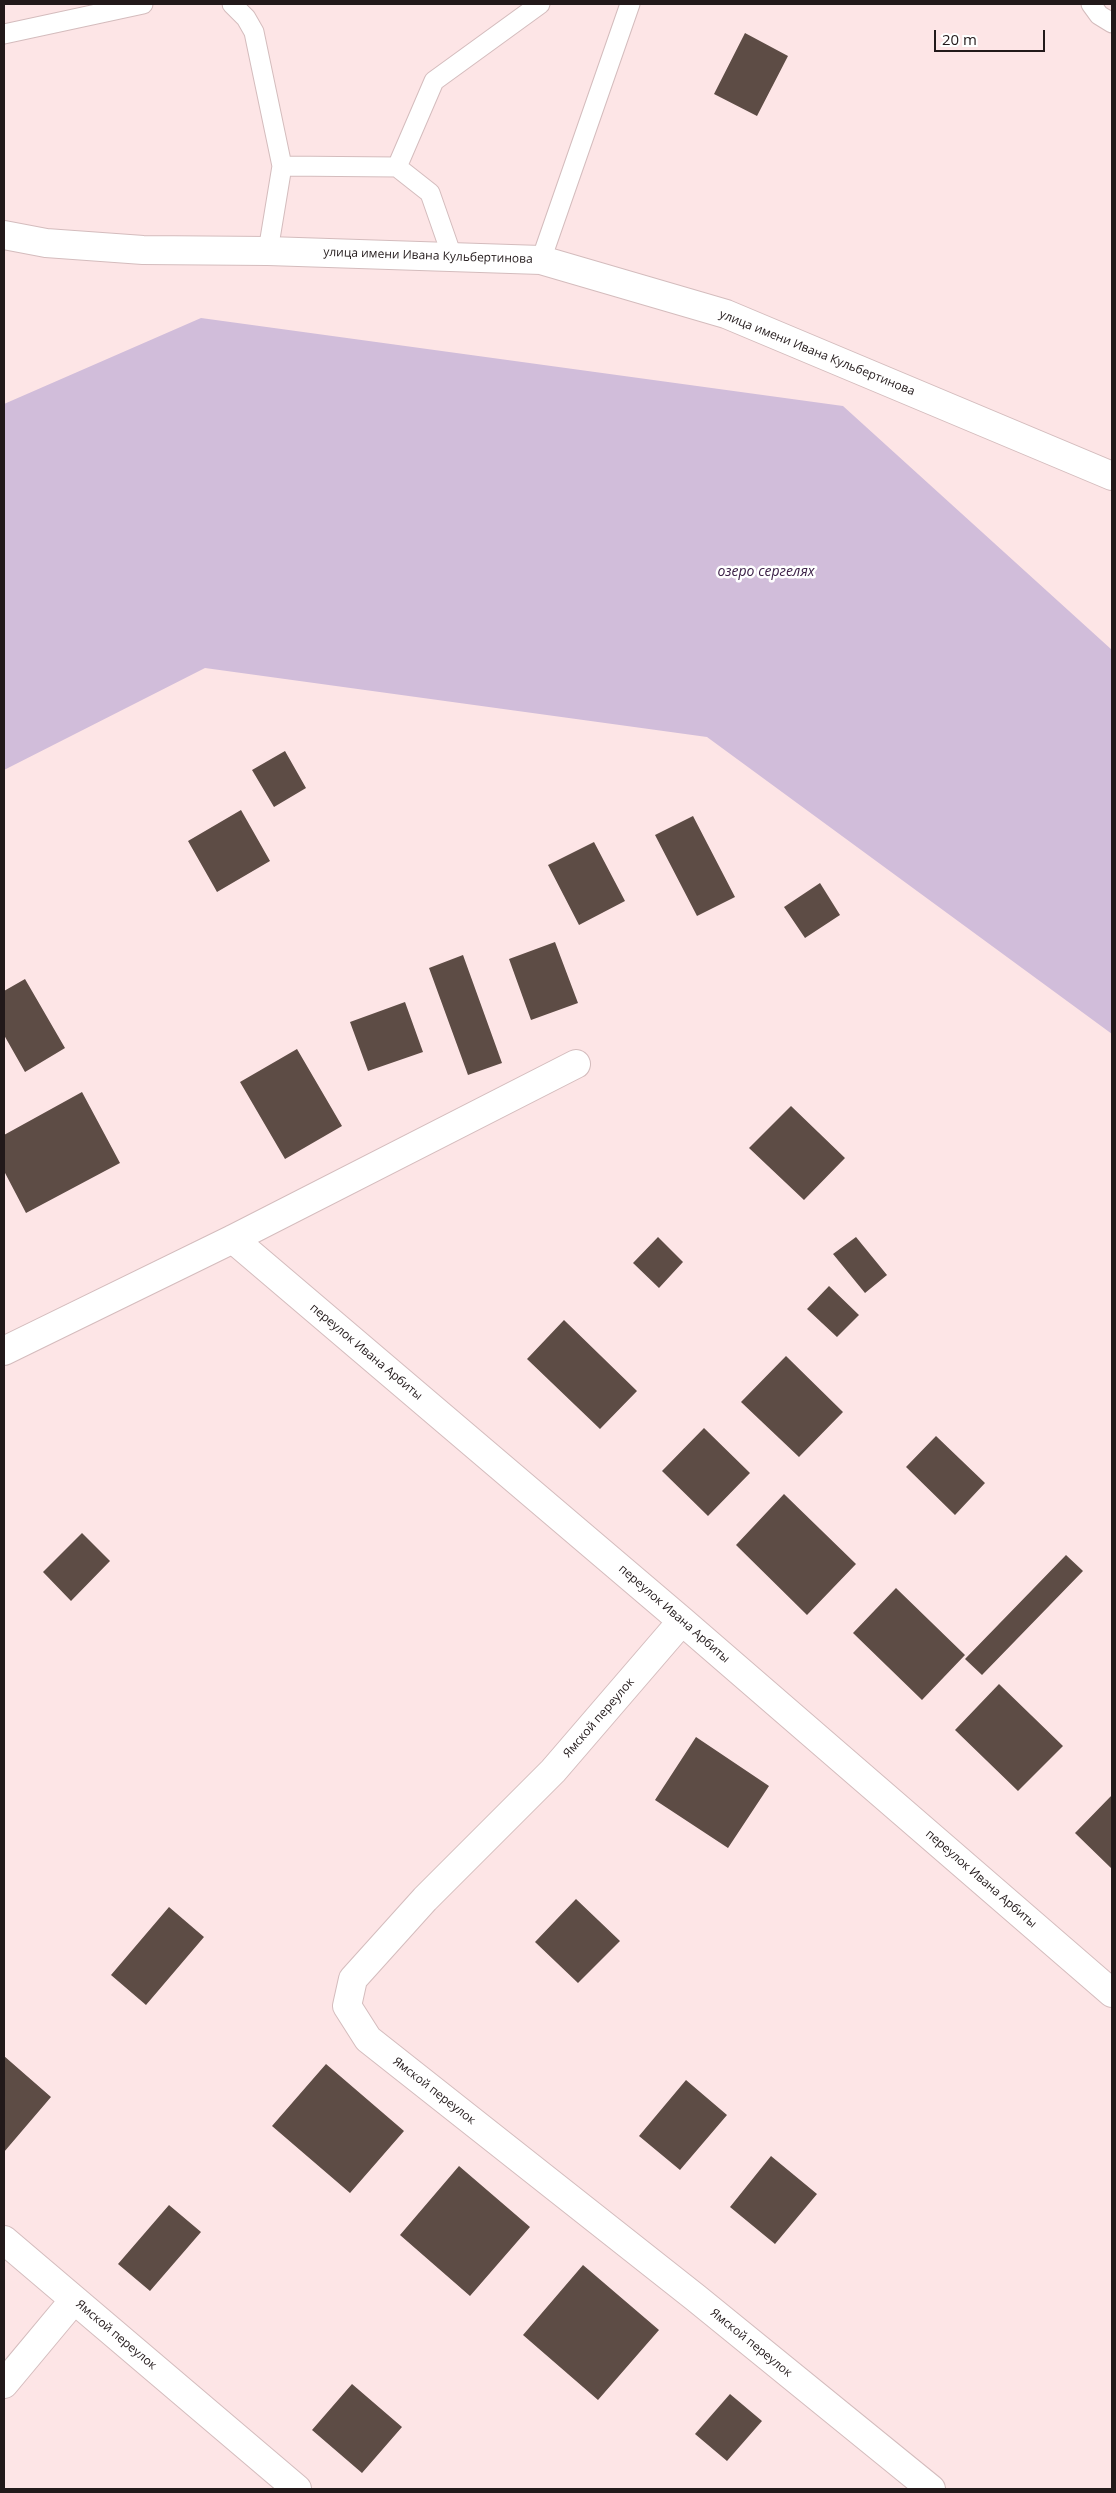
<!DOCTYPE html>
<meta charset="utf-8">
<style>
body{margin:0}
#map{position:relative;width:1116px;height:2493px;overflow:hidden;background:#fde5e6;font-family:"Open Sans",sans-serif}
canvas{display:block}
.frame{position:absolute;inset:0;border:5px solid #22191a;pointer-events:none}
.scale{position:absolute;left:934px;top:30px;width:111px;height:22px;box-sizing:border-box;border:2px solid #22191a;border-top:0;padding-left:6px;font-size:15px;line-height:18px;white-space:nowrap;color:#22191a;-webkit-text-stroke:4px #fff;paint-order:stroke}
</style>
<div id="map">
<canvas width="1116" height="2493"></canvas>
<div class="frame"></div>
<div class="scale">20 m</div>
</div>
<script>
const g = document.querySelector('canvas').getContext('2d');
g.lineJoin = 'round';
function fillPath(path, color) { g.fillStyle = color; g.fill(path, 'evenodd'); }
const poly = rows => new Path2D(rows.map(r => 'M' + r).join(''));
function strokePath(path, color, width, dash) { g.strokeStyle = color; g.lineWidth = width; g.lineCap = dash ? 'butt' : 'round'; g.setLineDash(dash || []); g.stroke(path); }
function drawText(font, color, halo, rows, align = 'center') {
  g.font = font + ' "Open Sans",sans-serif'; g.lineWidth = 5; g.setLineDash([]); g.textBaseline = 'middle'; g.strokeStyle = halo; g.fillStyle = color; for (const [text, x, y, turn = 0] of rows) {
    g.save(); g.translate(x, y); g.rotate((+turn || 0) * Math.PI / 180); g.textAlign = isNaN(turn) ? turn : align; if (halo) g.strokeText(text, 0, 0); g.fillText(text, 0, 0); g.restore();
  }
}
const water = poly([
 [201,318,843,406,1112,650,1112,1034,707,737,205,668,4,770,4,404]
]);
const building = poly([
 [745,33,788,56,757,116,714,94],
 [285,751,306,788,274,807,252,770],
 [241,810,270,861,217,892,188,841],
 [693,816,735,897,697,916,655,835],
 [594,842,625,901,579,925,548,865],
 [820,883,840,915,805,938,784,907],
 [555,942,578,1003,531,1020,509,959],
 [463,955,502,1063,468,1075,429,968],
 [25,979,65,1048,25,1072,4,1035,4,991],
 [405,1002,423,1052,368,1071,350,1022],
 [297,1049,342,1126,285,1159,240,1082],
 [82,1092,120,1163,26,1213,4,1171,4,1135],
 [791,1106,845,1158,804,1200,749,1148],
 [658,1237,683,1262,659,1288,633,1263],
 [856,1237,887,1275,865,1293,833,1254],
 [829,1286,859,1315,837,1337,807,1309],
 [564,1320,637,1391,600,1429,527,1359],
 [786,1356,843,1412,799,1457,741,1402],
 [704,1428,750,1473,708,1516,662,1471],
 [936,1436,985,1483,955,1515,906,1467],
 [784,1494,856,1564,807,1615,736,1545],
 [82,1533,110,1561,71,1601,43,1572],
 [1066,1555,1083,1571,982,1675,965,1659],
 [896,1588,965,1655,922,1700,853,1633],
 [999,1684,1063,1746,1018,1791,955,1730],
 [696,1737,769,1786,728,1848,655,1800],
 [1112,1795,1112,1869,1075,1833],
 [576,1899,620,1941,578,1983,535,1942],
 [169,1907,204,1937,146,2005,111,1975],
 [4,2056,51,2097,4,2152],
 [326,2064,404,2131,350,2193,272,2126],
 [686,2080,727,2115,680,2170,639,2136],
 [771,2156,817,2194,775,2244,730,2207],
 [459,2166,530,2227,470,2296,400,2235],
 [169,2205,201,2232,150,2291,118,2264],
 [583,2265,659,2330,598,2400,523,2335],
 [352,2384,402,2427,362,2473,312,2430],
 [730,2394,762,2421,727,2461,695,2434]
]);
const lane = poly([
 [232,4,246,18,254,32,282,166],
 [1091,4,1099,15,1112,23],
 [4,34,143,4],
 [397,167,434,81,540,4],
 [268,251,282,166,397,167,430,193,452,256],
 [541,260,630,4]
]);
const street = poly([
 [4,235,46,243,143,250,268,251,541,260,726,314,1112,476],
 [233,1239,682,1621,1112,1993],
 [4,1351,233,1239,576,1064],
 [682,1621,553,1771,425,1899,353,1979,347,2006,368,2039,696,2298,931,2489],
 [4,2240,297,2489],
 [4,2384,74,2300]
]);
const streetNames = [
 ["улица имени Ивана Кульбертинова",428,256,2],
 ["улица имени Ивана Кульбертинова",817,353,22],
 ["переулок Ивана Арбиты",366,1352,40],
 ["переулок Ивана Арбиты",674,1614,41],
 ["Ямской переулок",599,1718,-49],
 ["переулок Ивана Арбиты",981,1879,41],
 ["Ямской переулок",434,2091,38],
 ["Ямской переулок",116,2335,40],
 ["Ямской переулок",751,2343,39]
];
const waterNames = [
 ["озеро сергелях",766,572]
];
fillPath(water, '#d1bdda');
fillPath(building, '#5d4c45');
strokePath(lane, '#d4bcbd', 21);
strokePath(street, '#d4bcbd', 30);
strokePath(lane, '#fff', 19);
strokePath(street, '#fff', 28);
drawText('12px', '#22191a', '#fff', streetNames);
drawText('italic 14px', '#3b2047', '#fff', waterNames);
</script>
